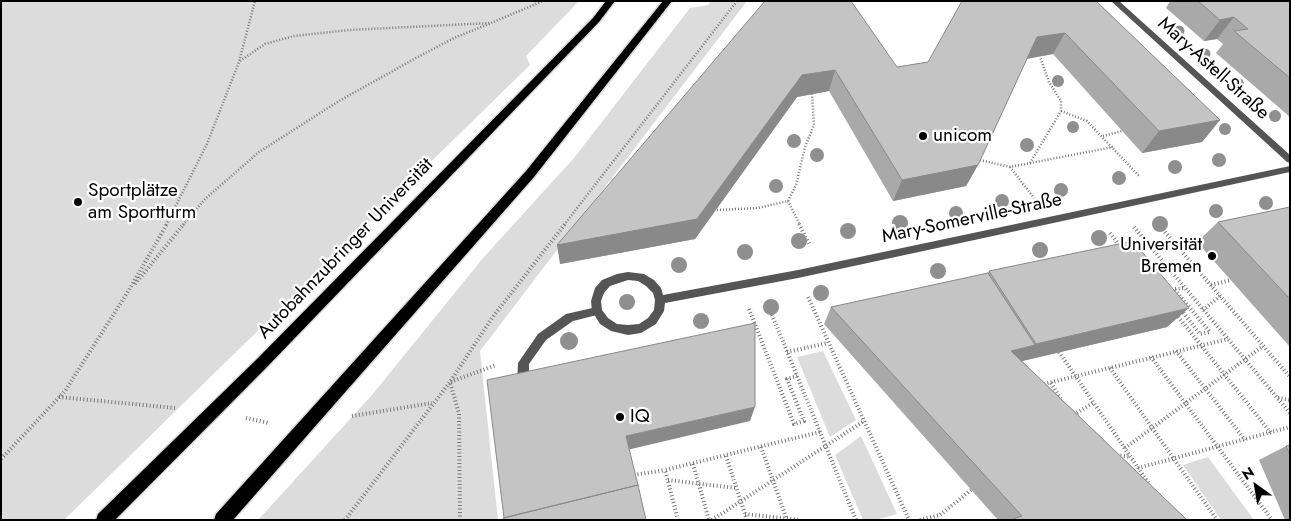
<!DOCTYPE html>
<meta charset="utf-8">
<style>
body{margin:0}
#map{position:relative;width:1291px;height:521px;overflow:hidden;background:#fff;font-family:Jost,sans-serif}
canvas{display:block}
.frame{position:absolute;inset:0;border:2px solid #000;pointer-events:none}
.north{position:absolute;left:1231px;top:461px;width:50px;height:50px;-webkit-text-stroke:4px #fff;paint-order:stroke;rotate:328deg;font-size:14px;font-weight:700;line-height:20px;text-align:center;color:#000}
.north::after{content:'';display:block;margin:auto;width:18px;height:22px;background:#000;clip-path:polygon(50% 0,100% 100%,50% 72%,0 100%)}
</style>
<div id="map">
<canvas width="1291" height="521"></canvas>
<div class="frame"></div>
<div class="north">N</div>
</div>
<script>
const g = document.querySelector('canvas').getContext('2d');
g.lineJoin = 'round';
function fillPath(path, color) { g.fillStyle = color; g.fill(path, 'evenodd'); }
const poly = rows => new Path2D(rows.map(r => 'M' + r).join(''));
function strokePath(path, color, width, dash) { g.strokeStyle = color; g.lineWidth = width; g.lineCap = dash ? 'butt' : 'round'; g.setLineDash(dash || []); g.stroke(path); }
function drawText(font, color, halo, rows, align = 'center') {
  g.font = font + ' Jost,sans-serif'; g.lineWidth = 4.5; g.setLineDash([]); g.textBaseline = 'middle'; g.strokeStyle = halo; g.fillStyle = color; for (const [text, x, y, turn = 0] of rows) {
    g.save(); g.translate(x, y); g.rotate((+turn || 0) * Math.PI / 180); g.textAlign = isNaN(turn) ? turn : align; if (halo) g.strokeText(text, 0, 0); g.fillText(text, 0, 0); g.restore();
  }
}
const green = poly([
 [1,1,579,1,526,56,530,65,64,520,1,520],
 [711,1,747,1,480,351,498,520,258,520,372,395,483,258,574,158,690,8,708,5],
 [823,351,856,420,830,437,797,357],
 [861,436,897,514,876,520,863,520,835,455],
 [1208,457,1254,520,1221,520,1183,465]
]);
const pathFar1 = poly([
 [240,61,265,44,294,36,349,30,491,23,543,1],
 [1061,111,1087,121,1140,177],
 [1103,136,1122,131],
 [980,160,1010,167,1113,147],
 [1030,163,1061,111,1061,101,1049,82,1040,57],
 [1010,167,1034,198],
 [788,201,800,225],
 [717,210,758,208,788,201,796,185,805,147,814,125,812,94],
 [1156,222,1159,225],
 [166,225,207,144,239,62,255,1],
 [183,225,205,199,259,152,339,101,416,58,454,38,491,23],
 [564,225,737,1]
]);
const path = poly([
 [799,224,810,246],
 [1158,224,1290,377],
 [1134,227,1290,413],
 [1110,233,1121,247],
 [1139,250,1173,242],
 [1169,269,1192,264],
 [135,284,184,224],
 [1211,285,1231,280],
 [808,297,909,520],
 [768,305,856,520],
 [749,309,794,424,804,421,787,379,797,376],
 [1181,310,1200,334,1210,332,1174,289,1184,288],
 [1203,310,1220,296],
 [1176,314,1271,433],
 [1176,351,1245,440],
 [787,352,828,343],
 [1059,352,1149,484],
 [1151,357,1272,520],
 [1110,368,1217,520],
 [1051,383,1062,401],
 [1044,384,1228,339],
 [59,397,175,408],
 [1278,398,1290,400],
 [1074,415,1094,402],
 [352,416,432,403],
 [246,418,269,423],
 [761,447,787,520],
 [1125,448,1263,346],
 [1117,455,1130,457],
 [726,456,747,520],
 [1,459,65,391,129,290,167,224],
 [693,464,709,520],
 [1138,468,1290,427],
 [634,475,665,470],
 [668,480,736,488],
 [745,514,800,520],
 [345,520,450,382,492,318,565,224],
 [460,520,459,414,450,382,496,365],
 [678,520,665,470,820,432],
 [712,520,864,421],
 [920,520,940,515,971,490]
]);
const lane = poly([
 [597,307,601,308,602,311,601,314,573,321,546,340,529,364,529,386,527,390,523,391,519,390,517,386,518,363,538,334,566,314,597,307]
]);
const street = poly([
 [1111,1,1119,1,1290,155,1290,163,1287,162,1111,1],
 [1290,166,1290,172,798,278,665,303,664,311,656,324,641,333,628,335,611,331,600,324,592,311,591,301,595,288,602,280,617,274,628,272,644,274,654,280,661,288,663,295,798,270,1290,166],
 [628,280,638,281,646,286,653,293,655,300,654,310,648,318,639,324,628,325,617,324,608,318,602,310,601,301,604,293,610,286,628,280]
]);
const primary = poly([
 [606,1,615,1,599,22,267,367,115,520,96,520,98,514,257,359,593,18,606,1],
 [663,1,672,1,534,177,233,520,214,520,216,514,526,171,663,1]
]);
const trees = [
 [1179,31,5.5],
 [1205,54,5.5],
 [1058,81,6],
 [1238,84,6],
 [1275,116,6],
 [1073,127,6],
 [1225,129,6],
 [794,141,7],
 [1027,145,7],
 [817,155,7],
 [1219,160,7],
 [1175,167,7],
 [1119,178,7],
 [776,186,7],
 [1061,190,7],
 [1002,201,7],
 [1266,203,7],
 [1216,211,7],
 [956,213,7],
 [900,223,8],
 [1160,224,8],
 [848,231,8],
 [1099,238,8],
 [799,241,8],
 [1040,250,8],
 [745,252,8],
 [679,265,8],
 [938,271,8],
 [821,293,8],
 [627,302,8],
 [771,307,8],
 [701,321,8],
 [569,341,9]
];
const wall = poly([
 [765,1,897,67,928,62,1096,1,1220,120,1202,142,1142,153,1053,54,1027,59,978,165,966,186,893,201,829,91,797,97,695,239,560,264],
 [1170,1,1290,1,1290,117,1216,53,1223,44,1217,39,1204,41,1166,8],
 [1290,207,1290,347,1197,242,1218,222],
 [989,271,1167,327,1022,361,1187,520,998,520,824,324,831,307,988,273],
 [1290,445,1290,520,1285,520,1259,460,1286,446]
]);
const shadedWall = poly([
 [1234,17,1217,39,1204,41,1220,20],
 [1065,33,1053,54,1025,59,1037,37],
 [835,70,829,91,797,97,695,239,560,264,557,245,802,75],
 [1220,120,1202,142,1142,153,1159,131],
 [978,165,966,186,893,201,902,180],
 [1189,308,1167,327,997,367,1011,351,1035,345,1036,344],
 [755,407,750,421,627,450,626,436]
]);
const building = poly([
 [765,1,851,1,897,67,928,62,962,1,1096,1,1220,120,1159,131,1065,33,1037,37,978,165,902,180,835,70,802,75,697,219,557,245,765,1],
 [1198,1,1290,1,1290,78,1234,31,1248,29,1234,17,1220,20,1198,1],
 [1290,207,1290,299,1218,222,1290,207],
 [1133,241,1189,308,1036,344,989,271,1133,241],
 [988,273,1035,345,1011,351,1187,520,1010,520,1022,516,831,307,988,273],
 [755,323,755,407,626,436,638,485,504,518,487,380,755,323],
 [1290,445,1290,455,1286,446,1290,445],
 [638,485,646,520,504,520,503,518,638,485]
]);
const markers = [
 [923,136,5,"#000"],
 [78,202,5,"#000"],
 [1212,256,5,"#000"],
 [620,417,5,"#000"]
];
const streetNames = [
 ["Mary-Astell-Straße",1213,69,42],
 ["Mary-Somerville-Straße",972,219,-12],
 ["Autobahnzubringer Universität",346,249,-46]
];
const poiNames = [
 ["unicom",933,136],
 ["Sportplätze",88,191],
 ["am Sportturm",88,213],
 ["Universität",1202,245,"right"],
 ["Bremen",1202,267,"right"],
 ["IQ",630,417]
];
fillPath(green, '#dcdcdc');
strokePath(primary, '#dbdbdb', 3);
strokePath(pathFar1, '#777', 2.5, [1, 2]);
strokePath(path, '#777', 4, [1, 2.5]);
fillPath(lane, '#555');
fillPath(street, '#555');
fillPath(primary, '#000');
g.fillStyle = '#8f8f8f';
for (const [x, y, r] of trees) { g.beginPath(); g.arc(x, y, r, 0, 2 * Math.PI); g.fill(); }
fillPath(wall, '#a9a9a9');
fillPath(shadedWall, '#898989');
fillPath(building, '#c4c4c4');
strokePath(building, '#898989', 1);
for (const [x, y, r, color] of markers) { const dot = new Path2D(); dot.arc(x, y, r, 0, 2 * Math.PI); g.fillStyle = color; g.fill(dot); strokePath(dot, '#fff', 2); }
drawText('19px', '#000', '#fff', streetNames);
drawText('19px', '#000', '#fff', poiNames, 'left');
</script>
